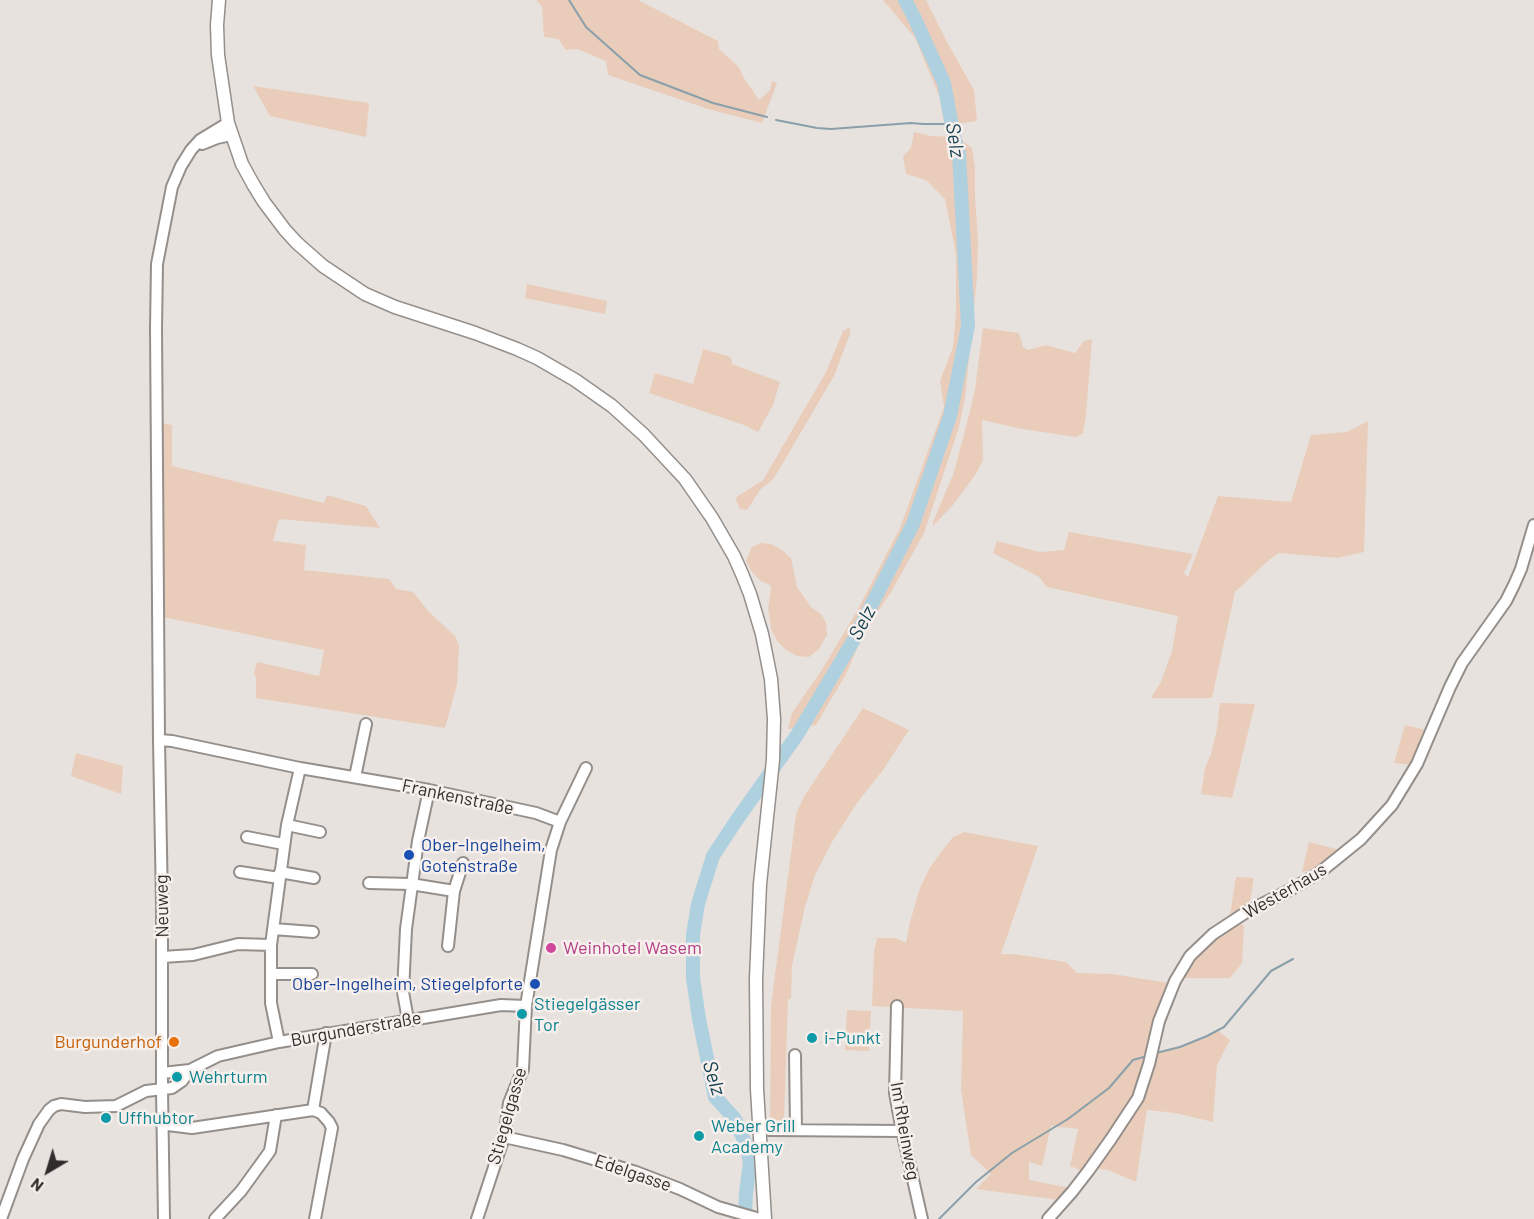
<!DOCTYPE html>
<html>
<head>
<meta charset="utf-8">
<style>
  body { margin:0 }
  #map { position:relative; width:1534px; height:1219px; overflow:hidden; background:#e8e2de; font-family:Barlow,sans-serif }
  canvas { display:block }
  .north { position:absolute; left:18px; top:1141px; width:60px; height:60px; -webkit-text-stroke:4px #f6efeb; paint-order:stroke; rotate:218deg; font-size:16px; font-weight:700; line-height:24px; text-align:center; color:#302d2c }
  .north::after { content:''; display:block; margin:auto; width:21px; height:27px; background:#302d2c; clip-path:polygon(50% 0,100% 100%,50% 72%,0 100%) }
</style>
</head>
<body>
<div id="map">
<canvas width="1534" height="1219"></canvas>
<div class="north">N</div>
</div>
<script>
const g = document.querySelector('canvas').getContext('2d');
g.lineJoin = 'round';
function fill(path, color) { g.fillStyle = color; g.fill(path, 'evenodd'); }
const toPath = rows => new Path2D(rows.map(r => 'M' + r).join(''));
function strokePath(path, color, width, dash) { g.strokeStyle = color; g.lineWidth = width; g.lineCap = dash ? 'butt' : 'round'; g.setLineDash(dash || []); g.stroke(path); }
function label(font, color, halo, rows, align = 'center') {
  g.font = font + ' Barlow,sans-serif'; g.lineWidth = 5; g.setLineDash([]); g.textBaseline = 'middle'; g.strokeStyle = halo; g.fillStyle = color; for (const [text, x, y, turn = 0] of rows) {
    g.save(); g.translate(x, y); g.rotate((+turn || 0) * Math.PI / 180); g.textAlign = isNaN(turn) ? turn : align; if (halo) g.strokeText(text, 0, 0); g.fillText(text, 0, 0); g.restore();
  }
}
const green = toPath([
  [536,0,638,0,718,41,719,49,739,67,744,78,759,100,770,90,772,81,777,83,762,123,708,109,608,75,606,61,577,49,566,50,558,39,544,37,542,6],
  [883,0,926,0,947,42,974,90,977,121,955,124,943,118,940,98,915,38],
  [253,86,369,103,366,137,270,116],
  [914,132,931,136,958,137,972,148,975,168,975,198,978,240,977,277,965,398,959,427,924,533,891,592,864,632,847,672,816,725,788,729,792,713,821,671,857,611,900,528,944,407,940,381,953,347,956,312,956,254,945,199,926,180,906,174,903,156,911,148],
  [527,284,607,301,605,314,525,298],
  [850,327,850,334,834,376,774,478,760,490,747,510,740,509,735,498,763,480,826,372,843,331],
  [983,328,1019,333,1023,347,1028,350,1046,345,1075,353,1084,341,1092,339,1086,415,1083,433,1076,437,1022,429,982,420,983,460,976,474,953,505,933,526,933,522,954,472,970,411,975,389],
  [703,349,731,357,732,364,780,382,773,405,758,432,744,425,649,393,655,373,693,384],
  [1368,421,1364,552,1337,558,1279,553,1269,560,1235,592,1212,698,1151,698,1161,682,1172,651,1178,616,1047,587,1039,577,993,553,997,541,1040,552,1064,550,1069,532,1193,554,1184,573,1188,577,1218,496,1291,502,1311,435,1347,432],
  [163,423,172,425,172,466,324,503,327,495,366,506,380,528,279,519,273,541,306,545,304,570,389,579,396,589,413,592,429,612,455,636,459,645,457,685,445,728,256,698,256,677,254,674,257,662,319,676,324,650,163,617],
  [760,543,771,544,782,550,791,558,797,587,811,607,821,614,826,623,827,635,819,649,809,657,797,656,786,650,778,642,772,632,768,609,771,588,769,584,762,582,752,572,746,561,752,547],
  [1220,703,1255,704,1232,798,1201,794,1205,768,1211,754,1217,729],
  [863,708,909,730,883,770,857,803,832,842,815,875,805,907,792,966,791,999,788,999,784,1121,776,1121,776,1124,772,1123,770,1120,771,1006,796,815,799,807,805,795],
  [1405,725,1427,730,1412,765,1394,763],
  [76,753,123,766,121,794,71,776],
  [964,832,1038,846,1001,954,1014,954,1066,962,1077,973,1113,974,1168,983,1156,1018,1145,1062,1133,1096,1083,1171,1070,1166,1078,1129,1051,1126,1042,1166,1029,1162,1029,1180,1070,1188,1060,1200,976,1189,991,1174,971,1155,961,1090,963,1011,872,1006,874,952,877,938,896,938,906,943,910,922,920,888,929,869,941,852,953,837],
  [1309,842,1340,850,1317,869,1302,872],
  [1236,877,1254,878,1249,906,1230,915],
  [1237,921,1244,926,1242,963,1230,978,1182,978,1194,961,1220,932],
  [847,1010,871,1011,869,1051,845,1050],
  [1217,1030,1230,1040,1217,1065,1213,1122,1175,1113,1147,1110,1136,1182,1108,1170,1094,1168,1139,1104,1159,1052,1197,1041]
]);
const stream = toPath([
  [569,0,586,27,640,75,713,103,767,117],
  [776,120,817,128,831,129,911,123,923,124,952,124],
  [1398,805,1404,795],
  [1380,826,1390,814],
  [1162,1032,1167,1014],
  [1156,1053,1180,1047,1207,1036,1224,1027,1271,971,1293,959],
  [939,1219,976,1182,1012,1153,1068,1119,1109,1088,1133,1060,1147,1056]
]);
const river = toPath([
  [745,1219,746,1193,750,1162,746,1145,735,1119,715,1097,699,1019,693,978,693,935,698,904,713,856,736,821,797,735,852,643,913,524,950,416,968,326,959,153,954,137,944,83,914,17,905,0]
]);
const minor = toPath([
  [202,144,217,138,231,135],
  [159,740,172,741,300,768,429,790,536,813,560,822],
  [355,777,366,724],
  [287,825,320,832],
  [247,837,283,844],
  [240,872,279,878],
  [280,872,314,878],
  [369,883,411,884,454,891],
  [273,929,313,932],
  [448,946,454,891,463,863],
  [162,957,193,955,238,944,271,945],
  [271,974,312,974],
  [897,1006,895,1093,902,1131,922,1219],
  [408,1020,403,992,406,929,418,841,429,790],
  [279,1042,271,1003,271,945,287,825,300,768],
  [795,1055,796,1130],
  [162,1073,190,1070],
  [313,1110,326,1033],
  [162,1125,168,1125,192,1128,313,1110,321,1113,329,1122,332,1128,315,1219],
  [769,1130,902,1131],
  [504,1137,563,1150,636,1172,680,1189,718,1207,760,1219],
  [1,1219,23,1159,39,1124,49,1110,54,1106,61,1104,85,1107,116,1106,146,1091,172,1088,182,1081,190,1070,218,1056,279,1042,501,1005,526,1006],
  [164,1219,162,1089,162,904,159,740,156,328,157,264,172,187,181,166,191,150,200,140,228,123],
  [215,1219,241,1191,270,1151,276,1115],
  [477,1219,504,1137,509,1103,523,1069,526,1006,551,850,560,822,586,768],
  [1048,1219,1072,1192,1089,1170,1111,1139,1138,1098,1149,1064,1159,1021,1175,981,1190,956,1213,934,1248,911,1288,891,1319,873,1361,839,1392,805,1417,764,1450,687,1462,663,1506,601,1514,585,1521,569,1534,525]
]);
const major = toPath([
  [219,0,217,25,218,55,228,123,242,164,253,184,264,202,285,230,297,243,323,266,365,294,395,307,475,333,517,349,537,358,575,380,612,406,644,435,685,479,712,518,734,556,742,574,750,594,762,634,771,679,774,719,773,760,760,884,756,979,757,1089,765,1219]
]);
const markers = [
  [409,855,6,"#1a4fb4"],
  [551,948,6,"#d1479c"],
  [535,984,6,"#1a4fb4"],
  [522,1014,6,"#0f9aa8"],
  [812,1038,6,"#0f9aa8"],
  [174,1042,6,"#e8710a"],
  [177,1077,6,"#0f9aa8"],
  [106,1118,6,"#0f9aa8"],
  [699,1136,6,"#0f9aa8"]
];
const streetNames = [
  ["Frankenstraße",458,797,12],
  ["Westerhaus",1285,891,-30],
  ["Neuweg",162,906,-91],
  ["Burgunderstraße",356,1029,-10],
  ["Stiegelgasse",507,1116,-74],
  ["Im Rheinweg",905,1131,80],
  ["Edelgasse",633,1173,19]
];
const transitNames = [
  ["Ober-Ingelheim,",421,845],
  ["Gotenstraße",421,866],
  ["Ober-Ingelheim, Stiegelpforte",523,984,"right"]
];
const hotelNames = [
  ["Weinhotel Wasem",563,948]
];
const cultureNames = [
  ["Stiegelgässer",534,1004],
  ["Tor",534,1025],
  ["i-Punkt",824,1038],
  ["Wehrturm",189,1077],
  ["Uffhubtor",118,1118],
  ["Weber Grill",711,1126],
  ["Academy",711,1147]
];
const foodNames = [
  ["Burgunderhof",162,1042]
];
const waterNames = [
  ["Selz",955,140,81],
  ["Selz",862,623,-62],
  ["Selz",714,1078,73]
];
fill(green, '#e9cdba');
strokePath(stream, '#899fa9', 2);
strokePath(river, '#afd0df', 14);
strokePath(minor, '#958f8b', 14);
strokePath(major, '#958f8b', 15);
strokePath(minor, '#fff', 10);
strokePath(major, '#fff', 12);
for (const [x, y, r, color] of markers) { const dot = new Path2D(); dot.arc(x, y, r, 0, 2 * Math.PI); g.fillStyle = color; g.fill(dot); strokePath(dot, '#f6efeb', 2); }
label('18px', '#302d2c', '#f6efeb', streetNames);
label('18px', '#164399', '#f6efeb', transitNames, 'left');
label('18px', '#b23c85', '#f6efeb', hotelNames, 'left');
label('18px', '#0d838f', '#f6efeb', cultureNames, 'left');
label('18px', '#c56008', '#f6efeb', foodNames, 'right');
label('italic 20px', '#144253', '#f6efeb', waterNames);
</script>
</body>
</html>
